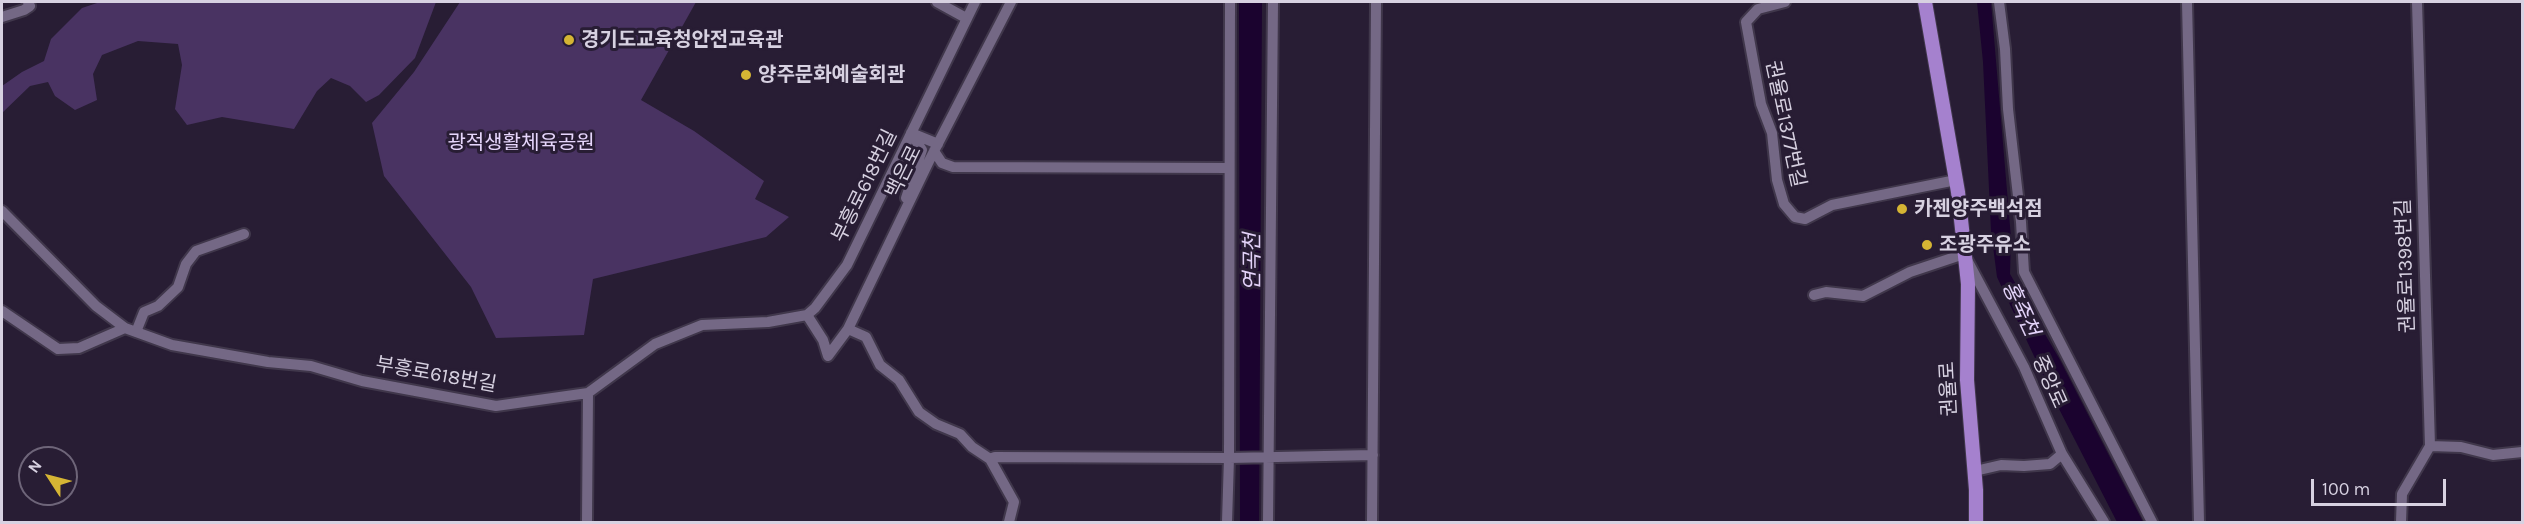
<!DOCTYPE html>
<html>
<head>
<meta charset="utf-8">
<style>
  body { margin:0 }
  #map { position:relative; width:2524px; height:524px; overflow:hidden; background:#281d34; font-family:Karla,sans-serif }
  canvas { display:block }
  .frame { position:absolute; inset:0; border:3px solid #d7d1e1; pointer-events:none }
  .north { position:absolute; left:18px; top:446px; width:60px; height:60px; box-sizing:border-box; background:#281d34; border:2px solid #6e6579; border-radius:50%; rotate:306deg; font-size:16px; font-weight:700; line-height:24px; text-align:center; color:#d7d1e1 }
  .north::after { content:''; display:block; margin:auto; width:21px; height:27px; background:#d5b534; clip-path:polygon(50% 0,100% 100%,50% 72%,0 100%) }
  .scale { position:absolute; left:2311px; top:479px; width:135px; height:27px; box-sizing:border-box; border:3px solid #d7d1e1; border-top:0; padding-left:8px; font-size:18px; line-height:21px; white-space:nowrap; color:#d7d1e1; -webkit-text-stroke:4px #281d34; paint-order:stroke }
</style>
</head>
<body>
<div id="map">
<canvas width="2524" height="524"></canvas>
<div class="frame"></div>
<div class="north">N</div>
<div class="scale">100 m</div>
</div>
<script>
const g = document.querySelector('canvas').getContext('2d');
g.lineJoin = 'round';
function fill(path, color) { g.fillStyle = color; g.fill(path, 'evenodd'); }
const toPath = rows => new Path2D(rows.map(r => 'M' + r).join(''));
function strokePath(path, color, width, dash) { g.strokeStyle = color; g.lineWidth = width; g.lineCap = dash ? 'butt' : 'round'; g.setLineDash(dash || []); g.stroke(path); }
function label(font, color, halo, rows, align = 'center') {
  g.font = font + ' Karla,"Noto Sans KR",sans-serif'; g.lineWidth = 6; g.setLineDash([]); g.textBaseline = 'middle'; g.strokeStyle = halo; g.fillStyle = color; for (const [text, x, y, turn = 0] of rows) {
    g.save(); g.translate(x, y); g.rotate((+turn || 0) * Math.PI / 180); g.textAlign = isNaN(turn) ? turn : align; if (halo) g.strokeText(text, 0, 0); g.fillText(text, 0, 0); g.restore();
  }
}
const green = toPath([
  [100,2,436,2,415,58,379,95,366,102,350,86,331,78,317,91,294,129,222,117,187,125,175,109,182,65,178,44,138,41,102,55,93,74,97,100,75,110,55,96,48,82,30,86,2,113,2,86,22,72,44,61,51,39,82,8],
  [460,2,696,2,641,100,694,131,764,181,755,199,789,217,766,237,593,279,584,335,496,338,471,287,384,176,372,123,414,72]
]);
const water = toPath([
  [1239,2,1262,2,1259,522,1240,522],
  [1977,2,1991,2,2011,238,2010,274,2060,360,2143,522,2117,522,2056,403,1997,277,1991,231,1983,62]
]);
const minor = toPath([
  [937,2,966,18],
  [1785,2,1758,9,1746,22,1761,104,1772,133,1777,180,1784,204,1795,217,1805,219,1832,205,1956,180],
  [1999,2,2005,49,2008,109,2021,222,2024,272,2152,522],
  [2187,2,2199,522],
  [2,17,24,10,30,6,28,2],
  [911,133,938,144],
  [934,151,942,163,953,167,1229,168],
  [906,198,922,150,911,133],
  [2,211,96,306,125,328,172,345,268,362,311,366,362,381,496,406,588,393,655,344,702,325,768,322,807,315,815,308,847,265,975,2],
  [1814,295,1826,292,1863,296,1910,272,1964,254,2024,367,2062,454,2104,522],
  [2,311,58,349,79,348,125,328],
  [807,315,823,340,828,356],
  [848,329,866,337,880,365,899,380,919,412,936,424,960,434,972,447,990,459,1014,502,1009,522],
  [136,332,144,312,158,306,178,287,186,264,196,251,244,234],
  [828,356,848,329,930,159,1011,2],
  [2430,446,2461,447,2493,455,2522,452],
  [990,459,995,457,1229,458,1373,455],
  [1975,471,2001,465,2024,466,2050,464,2062,454],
  [587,522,588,393],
  [1227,522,1229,458,1230,2],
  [1268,522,1273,2],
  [1372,522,1376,2],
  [2401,522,2402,494,2430,446,2417,2]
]);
const major = toPath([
  [1925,2,1958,192,1968,284,1967,380,1976,490,1976,522]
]);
const markers = [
  [569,40,6,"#d5b534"],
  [746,75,6,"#d5b534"],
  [1902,209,6,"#d5b534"],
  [1927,245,6,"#d5b534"]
];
const poiNames = [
  ["경기도교육청안전교육관",581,40],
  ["양주문화예술회관",758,75],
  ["카젠양주백석점",1914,209],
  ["조광주유소",1939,245]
];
const streetNames = [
  ["권율로1377번길",1785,124,78],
  ["백은로",904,172,-64],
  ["부흥로618번길",865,186,-64],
  ["권율로1398번길",2406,266,-92],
  ["부흥로618번길",436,375,10],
  ["중앙로",2049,382,66],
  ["권율로",1949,389,-93]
];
const parkNames = [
  ["광적생활체육공원",521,143]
];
const waterNames = [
  ["연곡천",1253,262,-90],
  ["홍죽천",2020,309,65]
];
fill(green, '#493362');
fill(water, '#1b032f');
strokePath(minor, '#40374b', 14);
strokePath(major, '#40374b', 16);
strokePath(minor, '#746885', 10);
strokePath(major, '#a581ce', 14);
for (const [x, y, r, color] of markers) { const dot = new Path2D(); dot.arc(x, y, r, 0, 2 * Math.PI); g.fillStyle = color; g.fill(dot); strokePath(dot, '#281d34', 2); }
label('bold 20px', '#d7d1e1', '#281d34', poiNames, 'left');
label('20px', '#d7d1e1', '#281d34', streetNames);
label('20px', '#e6d6fc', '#281d34', parkNames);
label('italic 21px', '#e3d3f9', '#281d34', waterNames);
</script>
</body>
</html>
